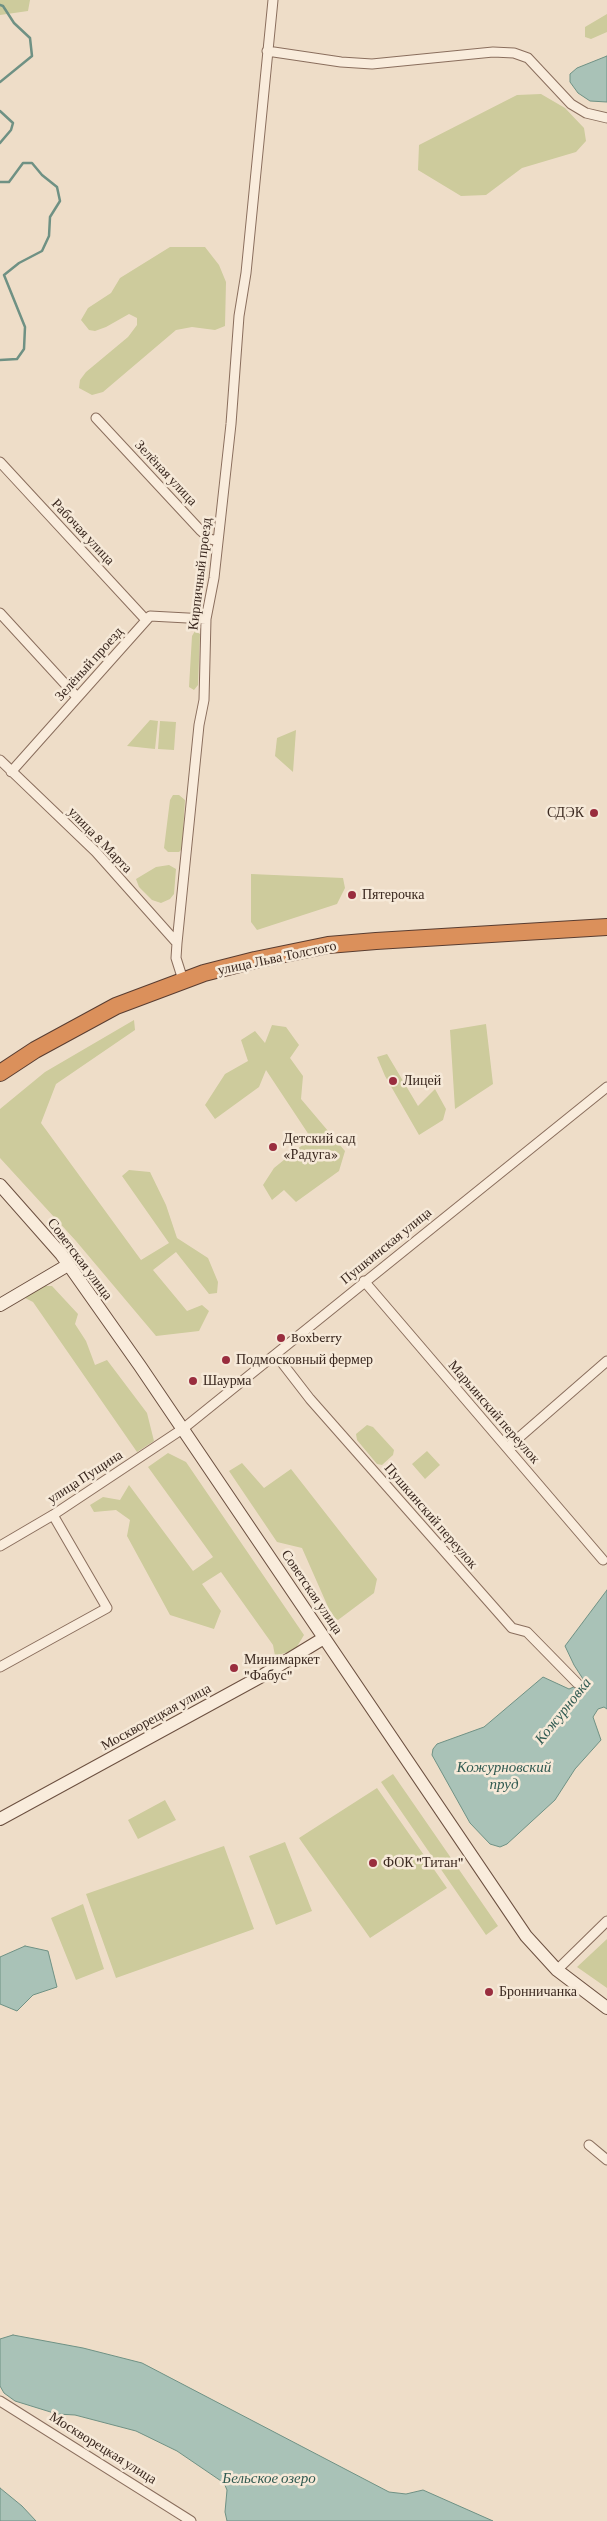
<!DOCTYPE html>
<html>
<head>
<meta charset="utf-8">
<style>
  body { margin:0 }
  canvas { display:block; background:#eeddc8 }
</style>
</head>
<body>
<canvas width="607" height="2521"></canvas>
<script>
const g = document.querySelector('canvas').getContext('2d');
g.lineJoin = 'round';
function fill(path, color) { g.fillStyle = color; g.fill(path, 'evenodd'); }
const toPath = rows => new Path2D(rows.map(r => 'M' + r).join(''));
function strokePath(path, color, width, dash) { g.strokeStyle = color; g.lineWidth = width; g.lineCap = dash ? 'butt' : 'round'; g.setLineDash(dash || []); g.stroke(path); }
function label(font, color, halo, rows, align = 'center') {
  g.font = font + ' "Crimson Pro",serif'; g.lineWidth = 5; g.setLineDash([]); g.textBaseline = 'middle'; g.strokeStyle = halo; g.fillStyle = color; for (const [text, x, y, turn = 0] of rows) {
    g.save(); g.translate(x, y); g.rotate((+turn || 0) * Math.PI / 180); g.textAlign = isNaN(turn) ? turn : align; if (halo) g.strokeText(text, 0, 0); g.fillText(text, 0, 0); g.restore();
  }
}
const green = toPath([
  [0,0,30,0,28,11,0,15],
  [607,14,607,32,591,39,585,37,585,27],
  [541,94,565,108,584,128,586,141,576,152,522,168,486,195,461,196,418,170,419,145,517,95],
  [170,247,205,247,219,265,226,282,225,326,215,330,192,327,176,330,103,392,92,395,79,388,80,380,86,372,128,337,137,325,137,318,129,314,106,327,95,331,89,330,81,320,88,308,111,293,120,278],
  [195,631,200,634,198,685,194,690,189,687,192,636],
  [150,720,158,721,155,749,127,746],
  [160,721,176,722,174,750,158,749],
  [296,730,293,772,275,756,277,738],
  [173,795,179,795,185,800,182,849,179,852,168,852,164,848,170,800],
  [169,865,176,869,174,894,170,899,161,903,152,900,139,887,136,879,156,867],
  [251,874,343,878,345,888,337,904,257,930,251,922],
  [134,1020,135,1030,56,1084,41,1123,141,1260,169,1243,122,1176,129,1170,150,1172,166,1205,177,1238,208,1258,218,1282,217,1293,209,1294,176,1252,153,1270,187,1311,202,1305,209,1311,199,1331,156,1336,76,1241,0,1158,0,1109,45,1072],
  [486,1024,493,1084,455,1109,450,1030],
  [272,1025,286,1027,299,1045,290,1058,303,1076,301,1099,345,1151,339,1171,296,1202,284,1190,272,1200,263,1185,274,1168,311,1138,266,1070,259,1087,215,1119,205,1105,225,1074,248,1061,241,1040,255,1031,265,1043],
  [387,1054,418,1106,435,1089,446,1109,443,1120,419,1135,385,1076,377,1057],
  [35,1286,52,1286,78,1314,75,1324,86,1341,95,1365,107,1360,147,1413,154,1441,137,1452,33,1302,25,1298],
  [367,1425,373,1427,394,1450,393,1455,382,1465,377,1464,357,1440,356,1434],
  [427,1451,440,1465,425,1479,412,1464],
  [168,1453,186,1462,304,1635,295,1650,275,1656,273,1645,221,1572,202,1584,221,1611,214,1629,170,1615,127,1536,130,1520,116,1510,94,1512,90,1505,103,1497,120,1500,129,1485,193,1571,213,1557,148,1467],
  [242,1463,264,1488,291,1469,377,1579,374,1593,338,1620,332,1616,302,1548,277,1542,229,1471],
  [393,1774,498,1926,486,1935,381,1782],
  [377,1788,447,1888,370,1938,299,1838],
  [165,1800,176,1820,138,1839,128,1820],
  [285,1842,312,1911,276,1925,249,1856],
  [224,1846,254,1929,116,1978,86,1894],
  [83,1904,104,1969,76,1980,51,1918],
  [607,1939,607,1988,577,1967]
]);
const water = toPath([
  [607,56,607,102,590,101,578,93,570,82,570,74,577,68,607,56],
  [607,1590,607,1709,604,1707,598,1709,593,1717,601,1740,575,1769,555,1800,507,1844,500,1847,490,1844,470,1823,432,1755,433,1749,437,1744,484,1727,543,1677,569,1689,578,1685,583,1679,574,1665,565,1646,607,1590],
  [25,1946,48,1951,57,1987,33,1995,17,2011,0,2004,0,1957,25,1946],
  [13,2335,83,2348,142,2363,389,2492,406,2494,423,2490,493,2521,227,2521,225,2512,227,2490,224,2483,177,2451,136,2431,75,2415,57,2414,15,2401,4,2393,0,2386,0,2339,13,2335],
  [0,2488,22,2506,36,2521,0,2521,0,2488]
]);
const stream = toPath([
  [0,5,3,6,14,23,30,38,32,56,0,82],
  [0,111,13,123,11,130,0,143],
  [0,182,9,182,23,163,32,163,42,175,57,187,60,201,50,217,49,236,42,251,19,263,4,275,25,327,24,349,17,359,0,360]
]);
const street = toPath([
  [267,51,341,62,372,64,493,52,514,53,528,58,571,104,586,113,607,118],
  [96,418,201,531,210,539,218,541],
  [0,462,146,620],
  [0,613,77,697],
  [0,760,96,852,177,943],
  [11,772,150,616,206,619],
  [183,980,176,958,177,943,199,725,204,700,206,619,214,578,231,424,239,316,246,273,273,0],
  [364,1281,603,1560],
  [276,1355,310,1399,512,1628,527,1632,577,1683],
  [507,1448,607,1361],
  [0,1546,53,1515,184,1428,607,1087],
  [0,1667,107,1608,53,1515],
  [557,1970,607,1921],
  [589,2145,607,2160],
  [0,2401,191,2521]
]);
const secondary = toPath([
  [0,1185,61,1254,140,1366,526,1936,557,1970,607,2008],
  [0,1305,68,1265],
  [0,1819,260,1677,324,1638]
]);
const highway = toPath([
  [0,1073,35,1050,116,1006,204,973,255,960,328,945,376,941,607,927]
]);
const markers = [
  [594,813,5,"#992d3e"],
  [352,895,5,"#992d3e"],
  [393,1081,5,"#992d3e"],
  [273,1147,5,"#992d3e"],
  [281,1338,5,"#992d3e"],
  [226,1360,5,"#992d3e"],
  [193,1381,5,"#992d3e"],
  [234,1668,5,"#992d3e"],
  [373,1863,5,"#992d3e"],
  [489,1992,5,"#992d3e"]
];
const streetNames = [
  ["Зелёная улица",166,473,47],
  ["Рабочая улица",83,532,47],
  ["Кирпичный проезд",200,574,-83],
  ["Зелёный проезд",89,664,-48],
  ["улица 8 Марта",100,840,46],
  ["улица Льва Толстого",277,958,-12],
  ["Пушкинская улица",386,1246,-39],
  ["Советская улица",80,1259,53],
  ["Марьинский переулок",494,1412,49],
  ["улица Пущина",85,1477,-33],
  ["Пушкинский переулок",431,1516,49],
  ["Советская улица",312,1592,56],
  ["Москворецкая улица",156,1717,-29],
  ["Москворецкая улица",103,2448,32]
];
const poiNames = [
  ["СДЭК",584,813,"right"],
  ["Пятерочка",362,895],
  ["Лицей",403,1081],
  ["Детский сад",283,1139],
  ["«Радуга»",283,1155],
  ["Boxberry",291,1338],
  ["Подмосковный фермер",236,1360],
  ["Шаурма",203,1381],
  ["Минимаркет",244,1660],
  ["\"Фабус\"",244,1676],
  ["ФОК \"Титан\"",383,1863],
  ["Бронничанка",499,1992]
];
const waterNames = [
  ["Кожурновка",563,1711,-51],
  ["Кожурновский",504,1767],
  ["пруд",504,1784],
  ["Бельское озеро",269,2478]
];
fill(green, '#cdcb9c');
fill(water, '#a9c2b7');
strokePath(water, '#6f9184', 1);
strokePath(stream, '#6f9184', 2.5);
strokePath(street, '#8a6e5d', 11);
strokePath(secondary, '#6c5040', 14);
strokePath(highway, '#593d31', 18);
strokePath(street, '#f9ecdc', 9);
strokePath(secondary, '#f9ecdc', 12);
strokePath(highway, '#db905b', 16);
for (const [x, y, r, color] of markers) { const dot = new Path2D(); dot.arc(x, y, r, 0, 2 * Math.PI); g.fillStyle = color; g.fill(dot); strokePath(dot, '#f6e9d8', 2); }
label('14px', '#3b2920', '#f6e9d8', streetNames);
label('14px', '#3b2920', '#f6e9d8', poiNames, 'left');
label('italic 15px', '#305a51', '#f6e9d8', waterNames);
</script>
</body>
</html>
